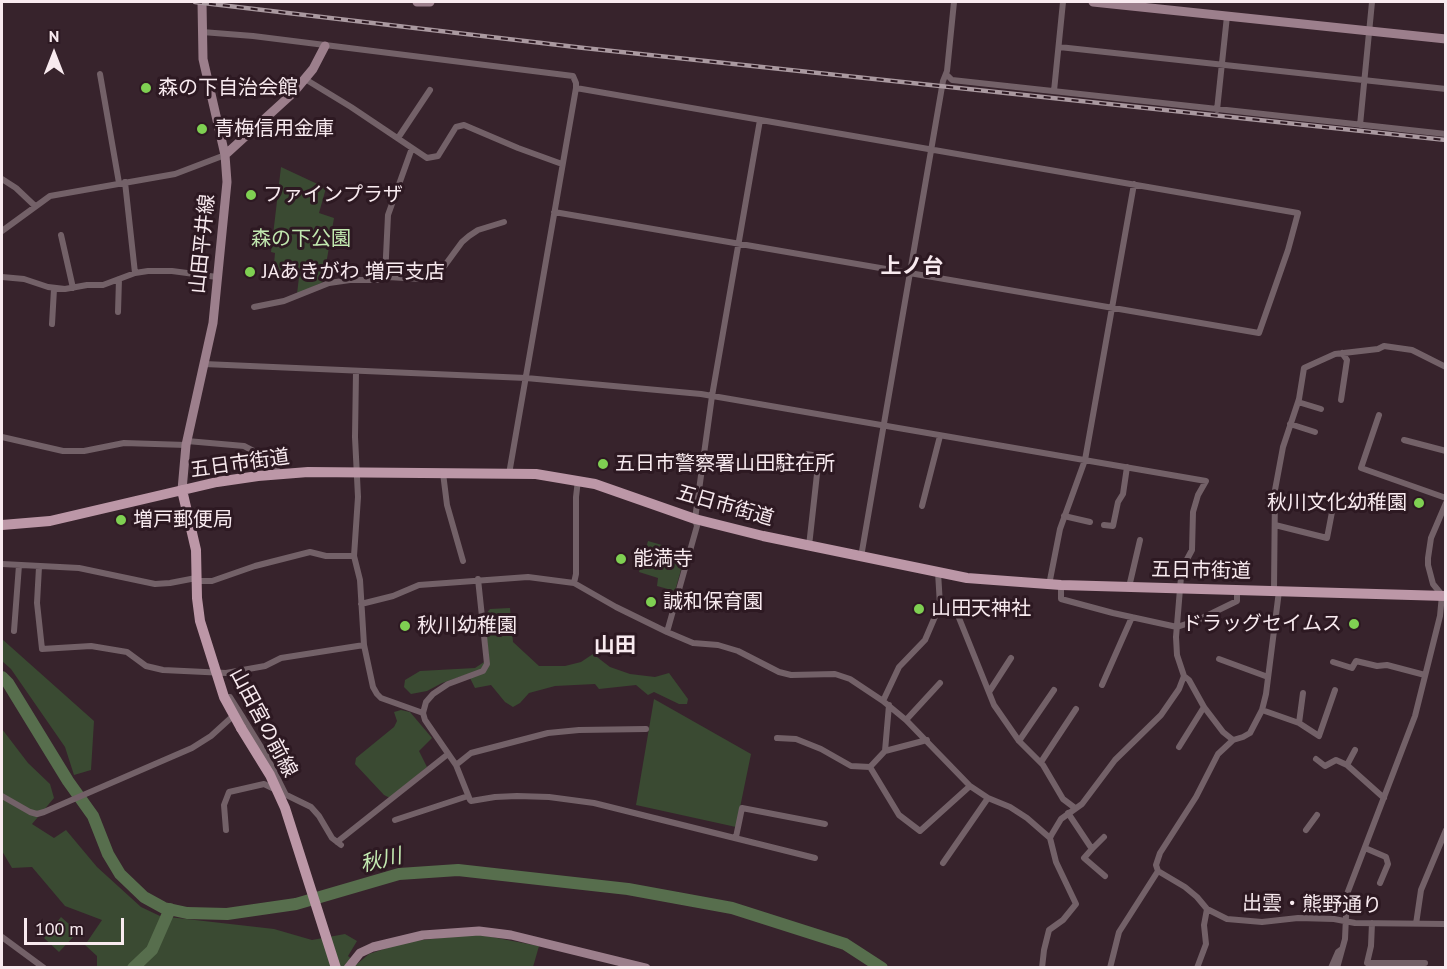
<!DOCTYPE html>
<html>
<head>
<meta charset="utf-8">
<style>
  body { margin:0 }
  #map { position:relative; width:1447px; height:969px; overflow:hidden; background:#37232c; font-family:"PT Sans",sans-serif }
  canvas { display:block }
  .frame { position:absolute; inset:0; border:3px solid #f8eaef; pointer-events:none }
  .north { position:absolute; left:24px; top:24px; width:60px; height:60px; -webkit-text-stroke:4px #2d1922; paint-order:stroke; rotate:0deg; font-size:16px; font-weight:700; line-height:24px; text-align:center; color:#f8eaef }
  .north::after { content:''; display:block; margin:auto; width:21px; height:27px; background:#f8eaef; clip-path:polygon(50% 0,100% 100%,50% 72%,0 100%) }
  .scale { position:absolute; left:24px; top:918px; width:100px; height:27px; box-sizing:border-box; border:3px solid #f8eaef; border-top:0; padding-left:8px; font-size:18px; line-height:21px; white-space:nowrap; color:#f8eaef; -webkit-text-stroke:4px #2d1922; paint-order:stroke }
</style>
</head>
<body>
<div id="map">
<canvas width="1447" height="969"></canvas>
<div class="frame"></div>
<div class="north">N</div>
<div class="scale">100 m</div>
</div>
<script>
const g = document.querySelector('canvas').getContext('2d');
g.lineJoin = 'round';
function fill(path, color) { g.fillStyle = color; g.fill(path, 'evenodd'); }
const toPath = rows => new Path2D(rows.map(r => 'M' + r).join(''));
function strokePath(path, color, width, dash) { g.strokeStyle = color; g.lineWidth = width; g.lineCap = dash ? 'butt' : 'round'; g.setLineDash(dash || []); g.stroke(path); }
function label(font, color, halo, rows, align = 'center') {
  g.font = font + ' "PT Sans","Noto Sans JP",sans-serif'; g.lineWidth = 6; g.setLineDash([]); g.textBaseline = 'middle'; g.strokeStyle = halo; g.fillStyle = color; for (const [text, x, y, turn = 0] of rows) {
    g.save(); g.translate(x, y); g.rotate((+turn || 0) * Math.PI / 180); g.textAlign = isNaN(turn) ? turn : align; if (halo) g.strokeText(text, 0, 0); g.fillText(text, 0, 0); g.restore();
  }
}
const green = toPath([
  [281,167,326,188,319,213,334,218,323,282,297,294,299,277,273,275,275,253,271,252],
  [648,541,686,552,675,591,657,586,658,578,639,572],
  [510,608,513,642,539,666,565,666,581,662,593,654,610,667,630,674,655,677,669,673,688,699,687,704,679,704,654,692,648,695,636,685,599,689,595,684,555,686,529,693,520,703,513,707,505,702,491,685,475,688,468,674,442,683,427,691,411,694,404,687,405,680,420,671,475,668,484,662,489,658,484,616,490,609],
  [2,639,94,721,91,770,74,775,65,747,11,669,2,661],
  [654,699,751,754,736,827,636,805],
  [401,710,410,712,432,738,419,751,427,767,390,798,384,795,355,764,356,758,394,727,397,721,394,712],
  [2,729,28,763,50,784,54,798,32,824,54,838,66,830,97,867,141,907,160,916,274,929,312,940,345,934,357,941,348,956,357,964,369,954,405,942,476,934,539,946,533,967,97,967,97,956,85,945,102,920,65,906,32,867,12,868,2,851],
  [61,917,78,932,59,952,44,938]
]);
const river = toPath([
  [2,677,8,683,68,781,93,816,108,854,120,874,144,897,164,908,187,913,227,914,296,904,399,874,458,870,628,889,732,908,845,944,882,968],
  [133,968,152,950,170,909]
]);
const street = toPath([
  [202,32,253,36,573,76,576,83,576,88,509,474],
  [1059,47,1446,89],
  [100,74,119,183],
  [946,74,952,80,1446,134],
  [305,79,351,107,427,158,438,156,456,127,464,125,518,148,562,164],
  [1054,91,1063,2],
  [1217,110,1227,16],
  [760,120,712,396,695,519,697,526,667,632,693,643,718,645,738,651,779,672,791,675,835,674,850,679,883,701,906,720,970,786,988,798,1010,807,1027,818,1050,838],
  [1360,125,1372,2],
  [398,138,430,90],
  [2,179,16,188,35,206],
  [125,182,135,273],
  [554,212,1259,333,1288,250,1298,213,576,88],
  [2,231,50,196,175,174,225,155],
  [61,235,73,288],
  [2,277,24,279,48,287,65,289,87,285,103,285,135,273,148,271,172,271,217,277],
  [385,277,388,215,412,148],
  [254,307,284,301,329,283,350,280,376,280,388,277,421,279,428,277,440,272,462,242,469,236,478,230,504,222],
  [118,312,119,279],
  [52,324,54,289],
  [204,364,526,378,701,394,1206,481,1198,495,1193,512,1192,550,1185,563,1181,577,1176,637,1177,655,1184,676,1189,680,1204,707,1223,732,1233,740],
  [356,372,355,437,358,497,354,556,360,580,364,645,373,687,377,694,381,698,423,713],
  [1341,400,1347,360,1342,353],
  [1298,402,1321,409],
  [1379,415,1361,468,1446,498],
  [1290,424,1315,432],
  [2,437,63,451,84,451,124,443,186,445],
  [1404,440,1446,451],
  [187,441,244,446,269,459,280,474],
  [806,454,832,458],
  [443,473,447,505,463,561],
  [922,506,940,436],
  [1064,516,1090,522],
  [1104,525,1113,526,1118,502,1123,494,1127,467],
  [1275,525,1327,538,1332,512],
  [809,546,819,456],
  [861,557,943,81,947,71,954,2],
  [2,564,79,568,155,584,170,583,196,578],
  [39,567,37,603,42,649,91,646,127,652,146,666,163,670,226,673,265,666,281,658,364,645],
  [938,572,940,605,951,605,955,608,994,705,1019,741,1043,765,1063,799,1075,808],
  [478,579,487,664,483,671,448,684,433,694,426,702,423,713,425,720,456,765,470,800,471,801,495,797,517,796,549,797,594,803,815,858],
  [196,581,212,581,255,566,310,552,326,556,354,556],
  [574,583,576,574,576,497,578,480],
  [1049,585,1060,529,1085,460,1134,184],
  [1061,585,1061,599,1113,613,1177,627,1198,620,1237,601,1237,590],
  [1129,587,1140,540],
  [1274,590,1275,490,1283,447,1299,399,1304,368,1335,354,1378,349,1384,346,1412,350,1446,367],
  [361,604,393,596,419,585,528,577,574,583,616,607,667,632],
  [14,631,19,565],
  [1219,659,1268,677],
  [1333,662,1352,668,1356,661,1377,666,1387,665,1425,675],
  [1102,685,1132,617],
  [989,692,1011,658],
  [224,697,230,697,242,716,266,755,286,795],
  [883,701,899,667,925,640,940,605],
  [889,705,885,751,870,767,899,815,920,831,970,786],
  [1262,710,1299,723,1319,736,1335,690],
  [906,720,940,683],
  [1299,723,1303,693],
  [777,738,796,739,821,749,851,766,870,767],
  [1019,741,1054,690],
  [1179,747,1204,707],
  [885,751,927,740],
  [1316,759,1325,766,1336,760,1347,765,1384,798],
  [1041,762,1076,709],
  [456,765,471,753,548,733,579,730,646,729],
  [1347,765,1355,750],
  [2,796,30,812,37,814,44,812,192,748,211,736,233,716],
  [1068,813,1092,849,1104,837],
  [395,820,468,796],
  [226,830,224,805,229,792,264,784,311,807,319,816,332,838,341,845],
  [1306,830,1317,815],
  [736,837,742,808,825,824],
  [337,842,448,754],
  [1365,848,1386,857,1388,864,1380,883],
  [1092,849,1084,858,1105,876],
  [943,863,988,798],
  [1158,871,1156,865,1160,853,1196,797,1218,754,1233,740,1243,737,1250,733,1262,710,1266,694,1279,591],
  [1158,871,1185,887,1197,897,1207,909,1227,919,1262,922,1298,918,1334,919,1355,923,1446,924],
  [1372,923,1371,946,1367,963,1425,963],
  [1416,924,1421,890,1446,830],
  [2,937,44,968],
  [1042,968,1044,950,1049,930,1063,920,1076,904,1056,862,1050,838,1052,834,1061,819,1082,804,1115,760,1161,715,1179,689,1184,676],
  [1110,968,1119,932,1158,871],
  [1197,968,1206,944,1204,925,1207,909],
  [1331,968,1338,952,1342,949],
  [1337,968,1345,939,1347,894,1415,716,1440,616,1442,595,1433,584,1428,565,1428,558,1431,538,1446,503]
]);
const secondary = toPath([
  [417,2,430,2],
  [1093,2,1446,39],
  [225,155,293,93,313,69,325,46],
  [182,490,186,445,213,323,227,182,225,155,203,59,202,2],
  [348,968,360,953,373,947,423,935,479,931,511,935,646,968]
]);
const primary = toPath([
  [182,490,196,550,197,598,200,621,224,697,241,728],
  [2,525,50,521,217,482,258,476,308,472,536,474,595,484,695,519,763,536,967,578,1061,585,1446,596]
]);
const rail = toPath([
  [195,2,584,48,1446,140]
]);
const primaryBridge = toPath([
  [241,728,270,775,285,808,336,968]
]);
const markers = [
  [146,88,6,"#7fd052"],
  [202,129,6,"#7fd052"],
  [251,195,6,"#7fd052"],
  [250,272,6,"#7fd052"],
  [603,464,6,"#7fd052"],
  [1419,503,6,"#7fd052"],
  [121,520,6,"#7fd052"],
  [621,559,6,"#7fd052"],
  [651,602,6,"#7fd052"],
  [919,609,6,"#7fd052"],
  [1354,624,6,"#7fd052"],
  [405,626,6,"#7fd052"]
];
const poiNames = [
  ["森の下自治会館",158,88],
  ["青梅信用金庫",214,129],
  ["ファインプラザ",263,195],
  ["JAあきがわ 増戸支店",262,272],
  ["五日市警察署山田駐在所",615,464],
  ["秋川文化幼稚園",1407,503,"right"],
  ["増戸郵便局",133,520],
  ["能満寺",633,559],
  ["誠和保育園",663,602],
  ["山田天神社",931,609],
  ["ドラッグセイムス",1342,624,"right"],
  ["秋川幼稚園",417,626]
];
const parkNames = [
  ["森の下公園",301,239]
];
const streetNames = [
  ["山田平井線",203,244,-84],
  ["五日市街道",240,464,-8],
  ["五日市街道",725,506,16],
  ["五日市街道",1201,571,1],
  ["山田宮の前線",263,723,62],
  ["出雲・熊野通り",1312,905,1]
];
const neighbourhoodNames = [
  ["上ノ台",912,267],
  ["山田",615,646]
];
const waterNames = [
  ["秋川",381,861,-13]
];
fill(green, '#3a4a32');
strokePath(river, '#576e4d', 12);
strokePath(street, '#736168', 6);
strokePath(secondary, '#9c7f8c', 9);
strokePath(primary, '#bc97a7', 10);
strokePath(rail, '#aa99a0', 4.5);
strokePath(rail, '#2d1922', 2, [7]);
strokePath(primaryBridge, '#bc97a7', 10);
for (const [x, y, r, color] of markers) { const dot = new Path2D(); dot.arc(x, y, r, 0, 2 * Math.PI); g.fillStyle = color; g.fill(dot); strokePath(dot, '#2d1922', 2); }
label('20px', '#f8eaef', '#2d1922', poiNames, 'left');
label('20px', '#c1e8af', '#2d1922', parkNames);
label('20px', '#f8eaef', '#2d1922', streetNames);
label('bold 21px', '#f8eaef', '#2d1922', neighbourhoodNames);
label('italic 21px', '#c4ebb2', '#2d1922', waterNames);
</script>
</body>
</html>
